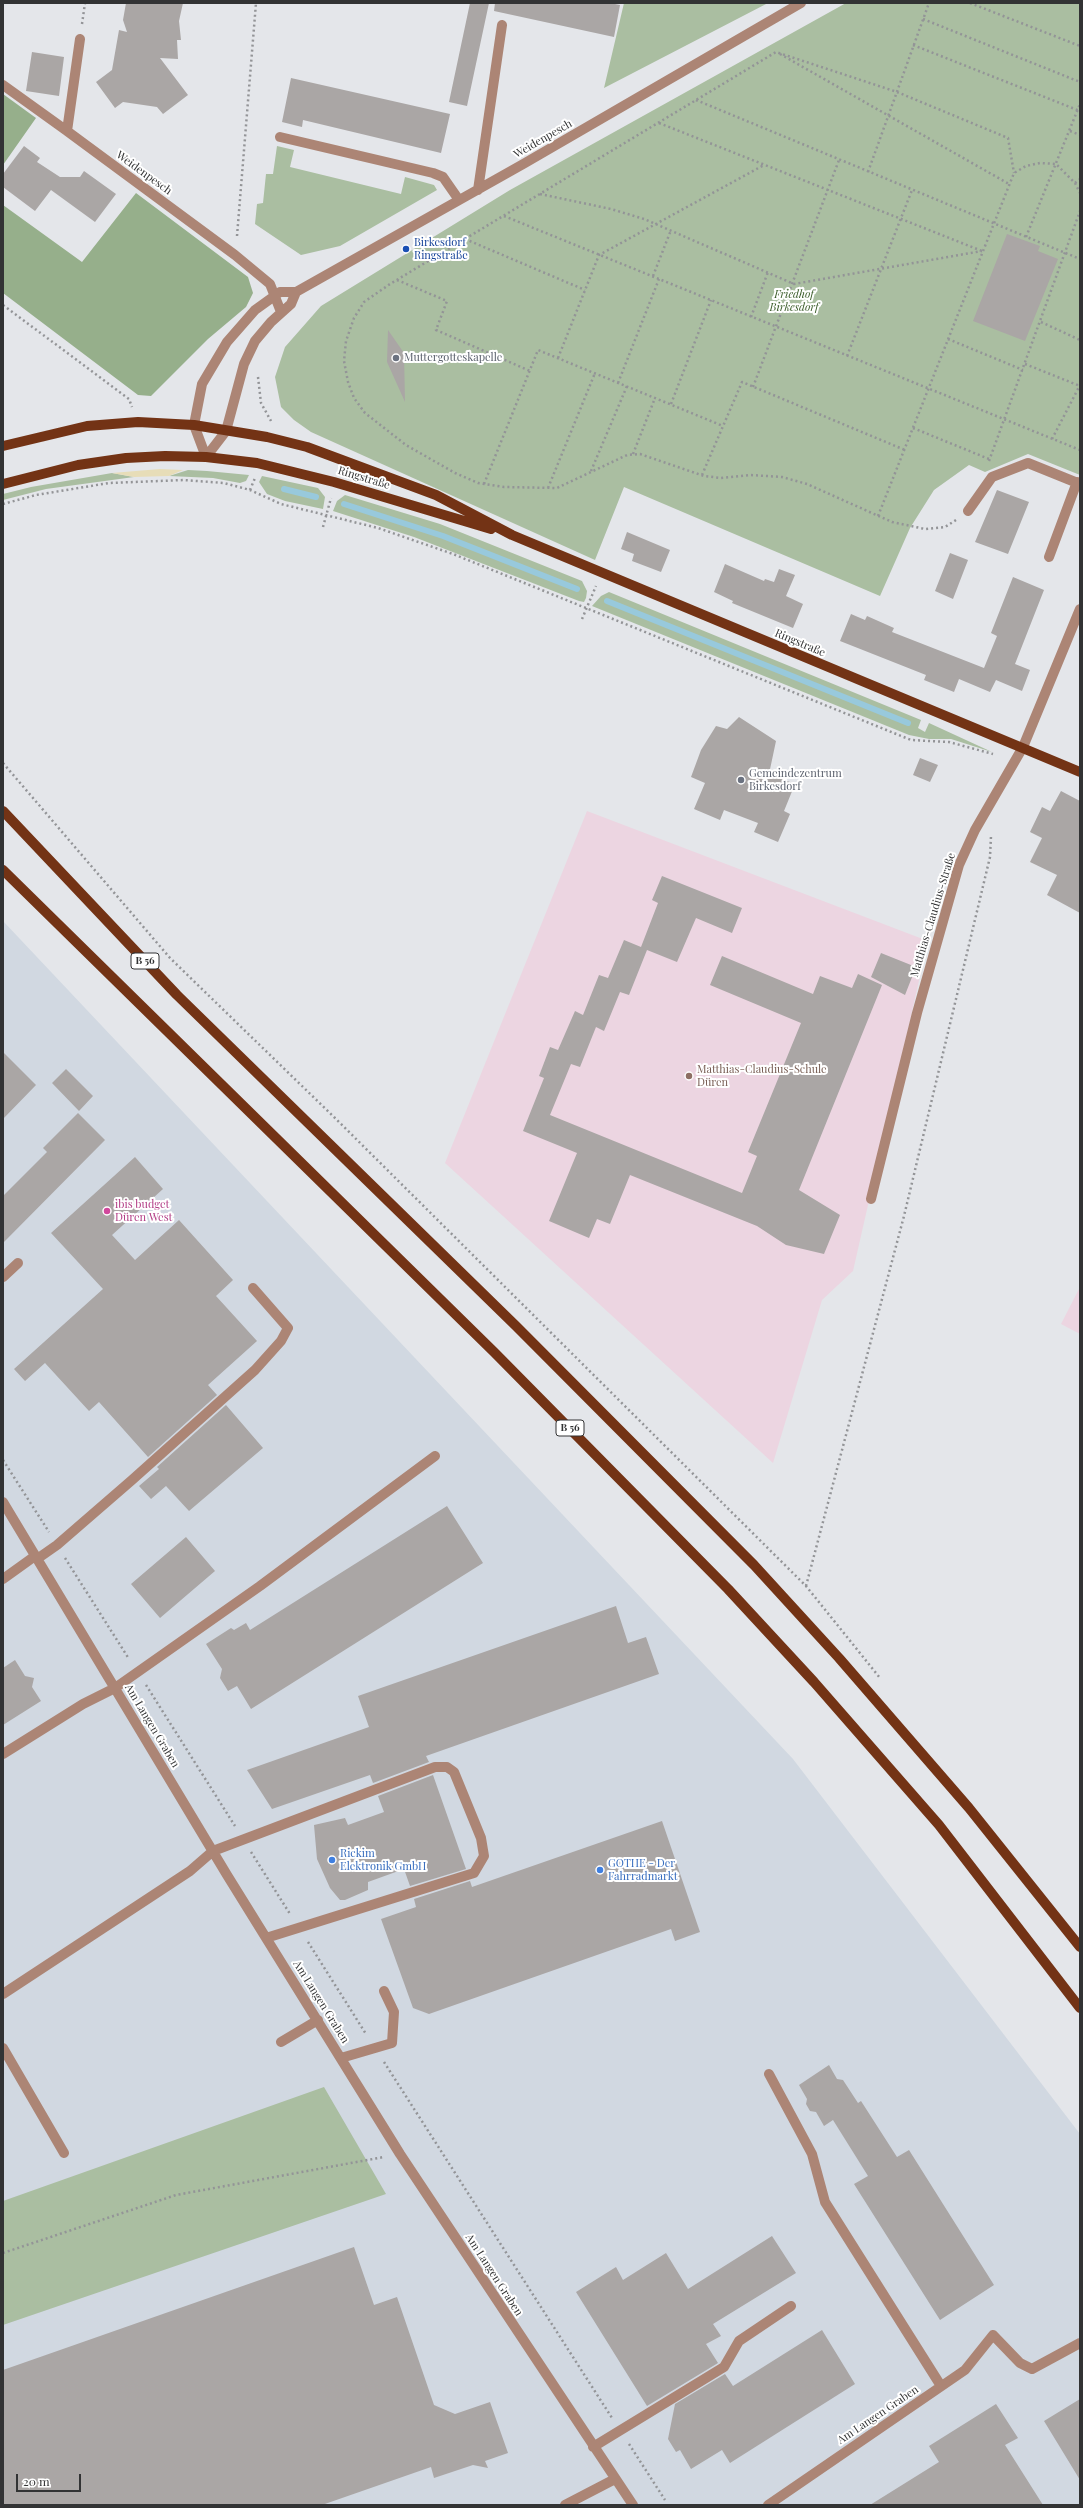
<!DOCTYPE html>
<html>
<head>
<meta charset="utf-8">
<style>
  body { margin:0 }
  #map { position:relative; width:1083px; height:2508px; overflow:hidden; background:#e4e6ea; font-family:"Playfair Display",serif }
  canvas { display:block }
  .frame { position:absolute; inset:0; border:4px solid #323334; pointer-events:none }
  .scale { position:absolute; left:16px; top:2474px; width:65px; height:18px; box-sizing:border-box; border:2px solid #323334; border-top:0; padding-left:5px; font-size:12px; line-height:14px; white-space:nowrap; color:#323334; -webkit-text-stroke:3px #fff; paint-order:stroke }
</style>
</head>
<body>
<div id="map">
<canvas width="1083" height="2508"></canvas>
<div class="frame"></div>
<div class="scale">20 m</div>
</div>
<script>
const g = document.querySelector('canvas').getContext('2d');
g.lineJoin = 'round';
function fill(path, color) { g.fillStyle = color; g.fill(path, 'evenodd'); }
const toPath = rows => new Path2D(rows.map(r => 'M' + r).join(''));
function strokePath(path, color, width, dash) { g.strokeStyle = color; g.lineWidth = width; g.lineCap = dash ? 'butt' : 'round'; g.setLineDash(dash || []); g.stroke(path); }
function label(font, color, halo, rows, align = 'center') {
  g.font = font + ' "Playfair Display",serif'; g.lineWidth = 4; g.setLineDash([]); g.textBaseline = 'middle'; g.strokeStyle = halo; g.fillStyle = color; for (const [text, x, y, turn = 0] of rows) {
    g.save(); g.translate(x, y); g.rotate((+turn || 0) * Math.PI / 180); g.textAlign = isNaN(turn) ? turn : align; if (halo) g.strokeText(text, 0, 0); g.fillText(text, 0, 0); g.restore();
  }
}
const built = toPath([
  [3,921,793,1759,1080,2134,1080,2505,3,2505]
]);
const education = toPath([
  [587,811,928,941,853,1271,822,1300,773,1463,445,1163],
  [1080,1287,1080,1334,1061,1324]
]);
const green = toPath([
  [624,3,768,3,604,88],
  [846,3,1080,3,1080,475,1028,454,985,472,969,465,934,490,910,528,880,596,624,487,595,560,311,432,294,420,281,407,275,377,285,347,321,306,510,190],
  [277,146,294,150,290,167,401,194,405,177,434,185,437,190,340,246,301,255,255,224,257,204,263,203,266,174,273,174],
  [188,470,207,471,249,475,246,481,240,483,213,478,169,476],
  [112,473,134,477,46,489,3,500,3,494,31,487],
  [262,476,318,488,325,497,323,509,285,501,267,494,259,482],
  [345,495,440,524,582,581,587,591,586,598,584,602,579,601,414,537,333,511,337,501],
  [609,592,921,720,918,728,925,732,929,723,992,752,951,739,929,739,909,735,592,606,601,596],
  [324,2087,386,2194,3,2325,3,2201]
]);
const forest = toPath([
  [3,94,36,118,3,165],
  [136,193,248,277,253,293,246,307,208,339,151,396,138,395,3,293,3,205,82,262]
]);
const sand = toPath([
  [160,469,183,470,169,476,134,477,112,473]
]);
const stream = toPath([
  [284,489,316,497],
  [344,504,443,536,577,589],
  [607,601,908,723]
]);
const building = toPath([
  [126,3,183,3,179,21,181,40,177,40,178,59,160,58,188,95,163,114,157,107,123,102,115,108,96,82,112,70,119,30,127,32,123,20],
  [470,3,489,3,467,106,449,102],
  [495,3,610,3,620,5,614,37,494,11],
  [32,52,64,57,59,96,26,91],
  [291,78,450,114,441,153,303,120,302,127,282,122],
  [24,146,40,158,37,162,60,177,80,177,84,171,116,194,95,222,51,190,35,211,3,187,3,174],
  [1007,234,1040,246,1038,251,1058,259,1025,341,973,321],
  [388,330,404,353,405,402,387,362],
  [997,490,1029,502,1008,554,975,542],
  [627,532,670,550,661,572,632,561,634,554,621,549],
  [950,553,968,560,953,599,935,591],
  [725,564,764,581,765,579,774,582,779,569,795,575,786,596,803,604,793,628,732,603,733,601,714,592],
  [1013,577,1044,590,1015,664,1030,670,1022,691,996,680,990,692,959,679,954,692,924,680,926,675,840,641,851,614,865,620,867,616,894,628,892,632,984,668,997,636,991,633],
  [739,717,776,741,769,774,795,784,784,811,790,814,778,842,754,832,758,823,724,810,720,820,694,809,705,783,691,777,701,750,716,726,727,729],
  [920,758,938,765,930,782,913,775],
  [1061,791,1080,801,1080,913,1047,895,1057,875,1030,862,1042,838,1030,832,1042,807,1050,811],
  [662,876,742,908,732,933,696,918,677,962,647,950,629,995,620,992,604,1031,596,1027,580,1067,571,1064,550,1115,742,1193,757,1156,748,1152,801,1023,710,985,722,956,813,994,820,976,852,988,858,974,882,985,799,1190,840,1215,824,1254,786,1245,757,1226,630,1175,610,1224,597,1219,589,1238,549,1221,577,1153,523,1131,544,1078,539,1076,550,1047,558,1050,575,1011,583,1015,599,975,608,978,624,940,641,947,658,903,652,900],
  [881,953,916,967,905,995,871,977],
  [3,1052,36,1085,3,1119],
  [66,1069,93,1096,79,1111,52,1083],
  [78,1113,105,1140,3,1243,3,1196,47,1152,43,1148],
  [135,1157,163,1189,112,1235,135,1260,179,1220,233,1280,216,1296,257,1341,208,1385,217,1395,148,1457,99,1402,89,1411,45,1363,25,1381,14,1369,103,1289,51,1233],
  [226,1405,263,1448,189,1511,166,1486,151,1499,139,1486,159,1469,157,1467],
  [447,1506,483,1563,251,1709,237,1686,228,1691,220,1678,222,1669,206,1644,231,1628,234,1630,246,1623,250,1630],
  [186,1537,215,1571,160,1618,131,1584],
  [616,1606,628,1643,646,1637,659,1674,426,1756,429,1762,373,1783,370,1775,272,1809,247,1770,369,1727,358,1696],
  [15,1660,25,1676,34,1678,32,1687,41,1701,3,1725,3,1668],
  [433,1775,466,1869,410,1886,404,1869,368,1882,368,1890,345,1900,340,1900,330,1888,317,1859,314,1825,345,1818,348,1825,384,1812,378,1796],
  [662,1821,700,1932,675,1941,671,1929,429,2014,413,2008,381,1919,416,1907,414,1899,470,1881,472,1887],
  [829,2065,837,2079,843,2080,858,2103,861,2101,897,2157,909,2150,994,2285,940,2320,854,2184,868,2176,833,2120,824,2126,816,2112,810,2111,806,2104,807,2099,799,2085],
  [772,2236,796,2273,713,2324,721,2336,706,2344,718,2363,647,2406,576,2292,616,2267,623,2280,666,2253,688,2289],
  [354,2247,374,2305,397,2297,434,2405,455,2414,490,2402,508,2453,485,2461,488,2468,473,2465,434,2478,431,2467,322,2505,3,2505,3,2370],
  [822,2330,855,2384,730,2463,722,2450,691,2469,680,2450,676,2452,668,2439,675,2404,725,2374,733,2386],
  [1080,2399,1080,2480,1044,2421],
  [996,2404,1018,2438,1005,2445,1043,2505,870,2505,939,2462,929,2446]
]);
const path = toPath([
  [970,3,1080,46],
  [923,19,1080,82],
  [82,24,85,3],
  [913,45,1080,111],
  [780,54,1009,184],
  [696,100,1080,259],
  [659,123,982,251],
  [1070,131,1080,135],
  [868,172,929,3],
  [1075,183,1080,179],
  [540,194,611,209,644,219,794,284,982,251],
  [504,216,1080,450],
  [237,236,256,3],
  [1026,237,1080,104],
  [465,239,585,290],
  [653,276,671,230],
  [397,280,447,301,436,330,530,371],
  [3,305,129,399,132,407],
  [751,317,768,272],
  [1041,322,1080,340],
  [948,339,1023,370],
  [847,356,912,190],
  [558,358,599,255,764,165],
  [1025,364,1080,386],
  [258,377,261,403,271,421],
  [618,383,659,279],
  [753,387,839,160],
  [671,404,711,300],
  [913,428,989,459],
  [1052,439,1080,385],
  [633,454,655,398],
  [989,461,1080,211],
  [591,471,627,386],
  [702,475,742,382,905,450],
  [484,484,538,350,723,426],
  [548,488,595,373],
  [250,490,255,478],
  [3,504,36,495,109,483,184,480,224,483,250,490,281,504,378,528,453,554,911,740,949,742,993,754],
  [878,516,1014,173,1026,166,1040,163,1056,164,1075,183,1080,193],
  [956,520,945,527,925,529,892,522,807,484,782,477,751,475,721,478,704,476,640,454,627,455,557,488,504,487,478,483,455,473,406,445,365,413,354,398,348,382,344,361,346,341,354,318,364,302,390,284,776,52,897,92,1008,138,1014,173],
  [323,527,331,498],
  [582,619,596,586],
  [3,763,170,958,335,1118,806,1586,880,1678],
  [3,1460,49,1532],
  [65,1558,129,1659],
  [806,1586,904,1216,990,857,991,836],
  [146,1685,235,1826],
  [251,1852,290,1914],
  [308,1942,366,2034],
  [384,2062,612,2418],
  [3,2253,176,2195,384,2157],
  [629,2444,665,2500]
]);
const minor = toPath([
  [80,39,67,131,235,255,270,284,281,312],
  [3,85,67,131],
  [280,137,433,173,443,177,459,200],
  [478,190,502,25],
  [206,457,194,425,202,384,227,342,255,310,280,292,296,292,525,163,801,3],
  [206,457,226,431,244,364,255,341,271,322,291,304,296,292],
  [968,511,992,477,1028,463,1080,484],
  [1049,557,1077,482],
  [871,1199,917,1013,959,865,975,830,1023,747,1080,609],
  [3,1277,18,1263],
  [3,1502,227,1875,400,2154,633,2505],
  [37,1559,57,1545,132,1480,255,1370,281,1341,288,1328,253,1288],
  [3,1579,35,1556],
  [3,1754,83,1704,115,1688,260,1586,435,1456],
  [3,1994,190,1871,213,1851,435,1767,447,1767,454,1772,481,1838,484,1856,474,1873,266,1938],
  [281,2042,318,2020],
  [3,2048,64,2153],
  [341,2058,392,2043,394,2012,384,1991],
  [769,2074,812,2154,825,2202,941,2386],
  [593,2447,724,2367,739,2341,791,2306],
  [565,2505,615,2479],
  [768,2505,965,2370,993,2335,1020,2363,1032,2369,1080,2343]
]);
const major = toPath([
  [3,446,87,426,138,422,194,425,267,437,307,447,436,495,512,535,1080,772],
  [3,484,78,465,126,458,165,456,206,457,257,463,334,482,491,529],
  [3,811,177,995,516,1326,754,1565,839,1658,969,1808,1080,1947],
  [3,870,494,1352,728,1589,814,1682,939,1825,1080,2008]
]);
const markers = [
  [406,249,4,"#1a4fb4"],
  [396,358,4,"#6b7280"],
  [741,780,4,"#6b7280"],
  [689,1076,4,"#8d6e63"],
  [107,1211,4,"#d1479c"],
  [332,1860,4,"#3f7fe0"],
  [600,1870,4,"#3f7fe0"]
];
const shields = [
  [145,961,28],
  [570,1428,28]
];
const shieldNames = [
  ["B 56",145,961],
  ["B 56",570,1428]
];
const streetNames = [
  ["Weidenpesch",543,139,-30],
  ["Weidenpesch",144,173,36],
  ["Ringstraße",364,478,17],
  ["Ringstraße",800,643,23],
  ["Matthias-Claudius-Straße",933,915,-73],
  ["Am Langen Graben",152,1726,59],
  ["Am Langen Graben",321,2002,58],
  ["Am Langen Graben",494,2275,57],
  ["Am Langen Graben",878,2415,-34]
];
const transitNames = [
  ["Birkesdorf",414,243],
  ["Ringstraße",414,256]
];
const parkNames = [
  ["Friedhof",794,295],
  ["Birkesdorf",794,308]
];
const worshipNames = [
  ["Muttergotteskapelle",404,358],
  ["Gemeindezentrum",749,774],
  ["Birkesdorf",749,787]
];
const educationNames = [
  ["Matthias-Claudius-Schule",697,1070],
  ["Düren",697,1083]
];
const hotelNames = [
  ["ibis budget",115,1205],
  ["Düren West",115,1218]
];
const shopNames = [
  ["Rickim",340,1854],
  ["Elektronik GmbH",340,1867],
  ["GOTHE - Der",608,1864],
  ["Fahrradmarkt",608,1877]
];
fill(built, '#d1d8e1');
fill(education, '#ecd5e1');
fill(green, '#aabea1');
fill(forest, '#96af8b');
fill(sand, '#e7ddb8');
strokePath(stream, '#98c9dc', 6);
fill(building, '#aaa6a5');
strokePath(path, '#939497', 2.5, [2, 3]);
strokePath(minor, '#ac8575', 10);
strokePath(major, '#733315', 10);
for (const [x, y, r, color] of markers) { const dot = new Path2D(); dot.arc(x, y, r, 0, 2 * Math.PI); g.fillStyle = color; g.fill(dot); strokePath(dot, '#fff', 1.5); }
for (const [x, y, w] of shields) { const box = new Path2D(); box.roundRect(x - w / 2, y - 8, w, 16, 3); g.fillStyle = '#fff'; g.fill(box); strokePath(box, '#323334', 1); }
label('bold 10px', '#323334', null, shieldNames);
label('11px', '#323334', '#fff', streetNames);
label('11px', '#164399', '#fff', transitNames, 'left');
label('italic 11px', '#385a27', '#fff', parkNames);
label('11px', '#5b616d', '#fff', worshipNames, 'left');
label('11px', '#785e54', '#fff', educationNames, 'left');
label('11px', '#b23c85', '#fff', hotelNames, 'left');
label('11px', '#366cbe', '#fff', shopNames, 'left');
</script>
</body>
</html>
